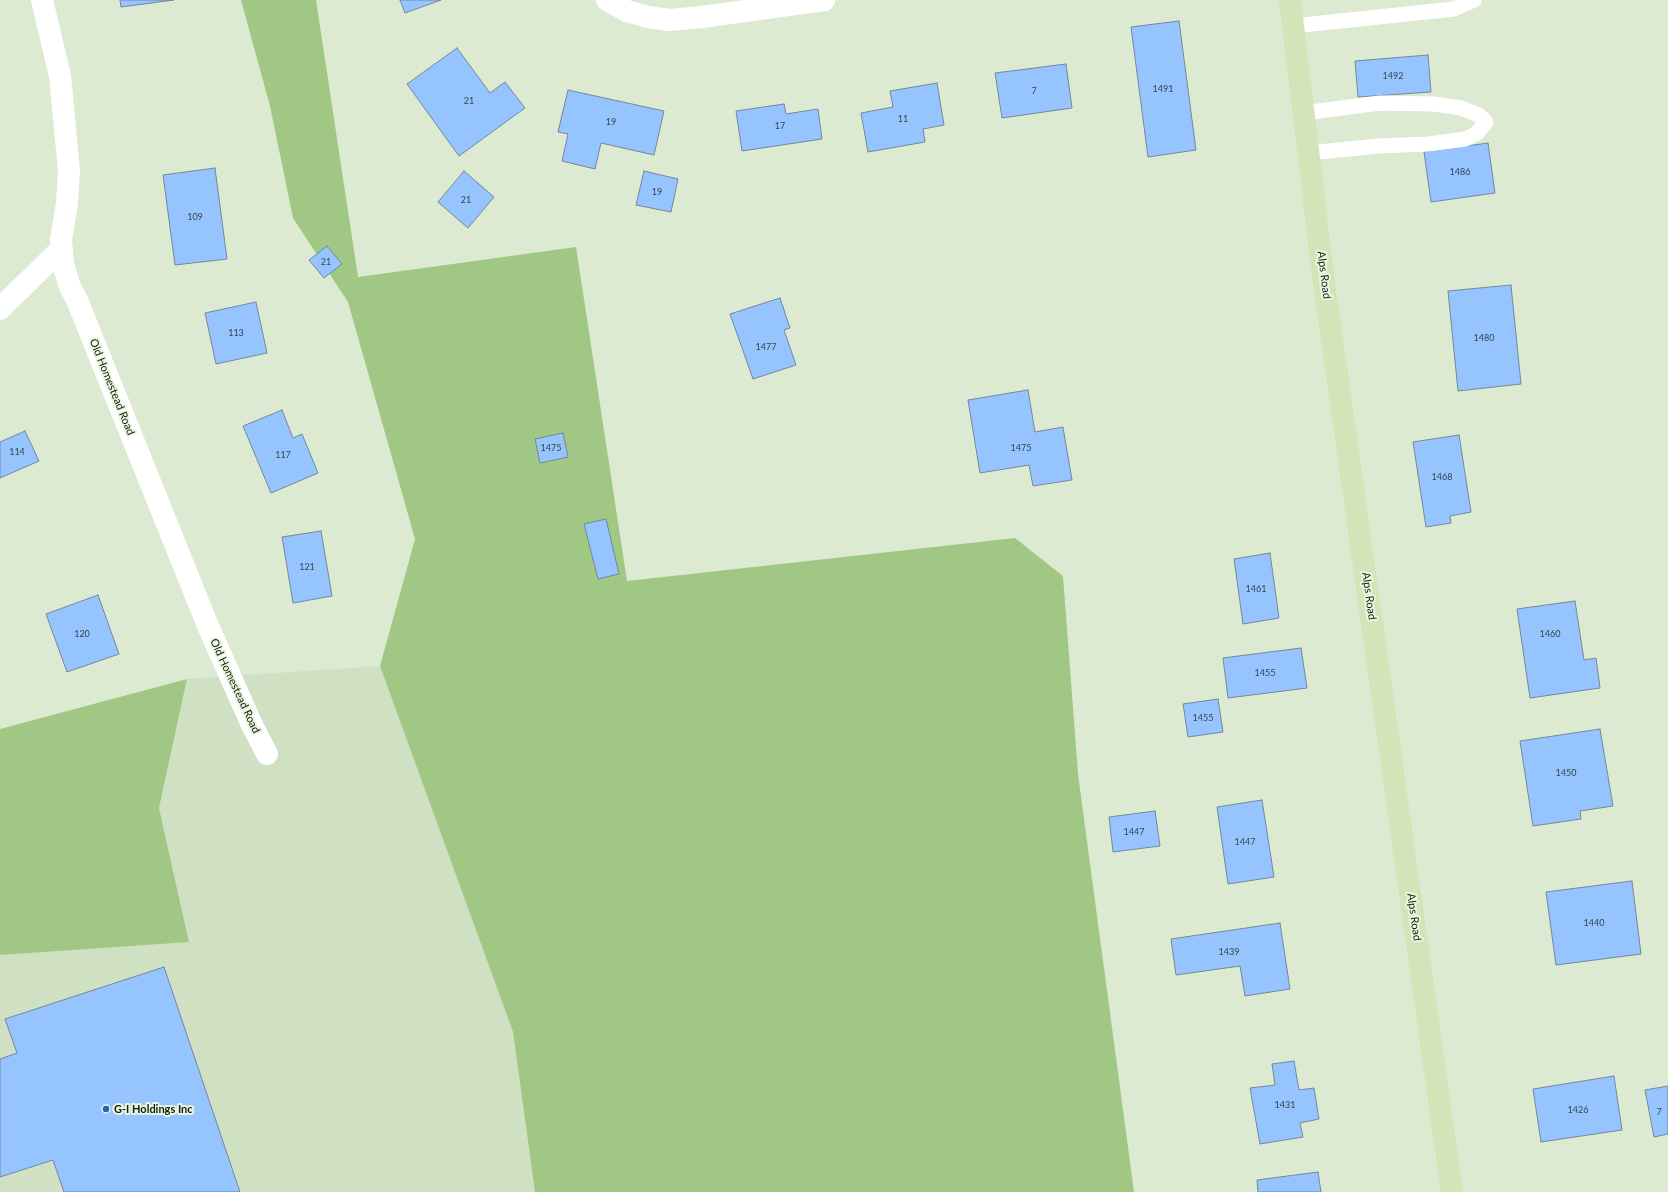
<!DOCTYPE html>
<html>
<head>
<meta charset="utf-8">
<style>
  body { margin:0 }
  canvas { display:block; background:#dcead2 }
</style>
</head>
<body>
<canvas width="1668" height="1192"></canvas>
<script>
const g = document.querySelector('canvas').getContext('2d');
g.lineJoin = 'round';
function fill(path, color) { g.fillStyle = color; g.fill(path, 'evenodd'); }
const toPath = rows => new Path2D(rows.map(r => 'M' + r).join(''));
function strokePath(path, color, width, dash) { g.strokeStyle = color; g.lineWidth = width; g.lineCap = dash ? 'butt' : 'round'; g.setLineDash(dash || []); g.stroke(path); }
function label(font, color, halo, rows, align = 'center') {
  g.font = font + ' Lato,sans-serif'; g.lineWidth = 4; g.setLineDash([]); g.textBaseline = 'middle'; g.strokeStyle = halo; g.fillStyle = color; for (const [text, x, y, turn = 0] of rows) {
    g.save(); g.translate(x, y); g.rotate((+turn || 0) * Math.PI / 180); g.textAlign = isNaN(turn) ? turn : align; if (halo) g.strokeText(text, 0, 0); g.fillText(text, 0, 0); g.restore();
  }
}
const built = toPath([
  [380,666,513,1032,535,1192,0,1192,0,955,189,941,159,808,187,679]
]);
const green = toPath([
  [241,0,316,0,358,277,576,247,627,581,1015,538,1063,576,1078,774,1134,1192,535,1192,513,1032,380,666,415,539,348,302,293,218,270,106],
  [187,679,159,808,189,942,0,955,0,729]
]);
const building = toPath([
  [120,0,174,0,121,7,120,0],
  [400,0,441,0,405,13,400,0],
  [1179,21,1196,150,1148,157,1131,27,1179,21],
  [457,48,490,93,505,82,525,108,459,156,407,84,457,48],
  [1428,55,1431,92,1358,97,1355,61,1428,55],
  [1066,64,1072,108,1002,118,995,73,1066,64],
  [937,83,944,125,923,129,925,142,868,152,861,113,893,107,890,91,937,83],
  [568,90,664,111,654,155,601,143,595,169,562,161,568,134,558,132,568,90],
  [784,104,786,114,818,109,822,139,742,151,736,111,784,104],
  [1488,143,1495,193,1431,202,1424,152,1488,143],
  [215,168,227,259,175,265,163,175,215,168],
  [464,171,494,197,468,228,438,202,464,171],
  [644,171,678,179,671,212,636,205,644,171],
  [327,246,342,264,324,278,309,260,327,246],
  [1511,285,1521,384,1458,391,1448,291,1511,285],
  [780,298,790,328,784,330,796,365,753,379,730,314,780,298],
  [256,302,267,353,216,364,205,313,256,302],
  [1028,390,1035,432,1063,427,1072,480,1033,486,1029,465,980,473,968,400,1028,390],
  [282,410,293,438,302,434,318,473,271,493,243,426,282,410],
  [25,431,39,461,0,478,0,442,25,431],
  [563,433,568,457,540,463,535,439,563,433],
  [1459,435,1471,512,1450,516,1451,523,1426,527,1413,442,1459,435],
  [606,519,619,574,598,579,584,524,606,519],
  [321,531,332,596,293,603,282,537,321,531],
  [1270,553,1279,618,1243,624,1234,559,1270,553],
  [98,595,119,654,67,672,46,614,98,595],
  [1575,601,1584,660,1596,658,1600,688,1530,698,1517,609,1575,601],
  [1301,648,1307,688,1228,698,1223,658,1301,648],
  [1218,699,1223,732,1188,737,1183,704,1218,699],
  [1600,729,1613,806,1580,811,1581,819,1533,826,1520,741,1600,729],
  [1262,800,1274,877,1228,884,1217,807,1262,800],
  [1155,811,1160,846,1113,852,1109,817,1155,811],
  [1632,881,1641,954,1556,965,1546,892,1632,881],
  [1280,923,1290,989,1245,996,1240,966,1176,975,1171,939,1280,923],
  [164,967,240,1192,64,1192,53,1160,0,1177,0,1059,17,1053,5,1019,164,967],
  [1294,1061,1299,1090,1314,1088,1319,1119,1300,1123,1303,1137,1260,1144,1250,1088,1275,1085,1272,1064,1294,1061],
  [1614,1076,1622,1130,1541,1142,1533,1089,1614,1076],
  [1668,1086,1668,1134,1654,1137,1645,1090,1668,1086],
  [1318,1172,1321,1192,1258,1192,1257,1180,1318,1172]
]);
const service = toPath([
  [1293,26,1454,9,1474,0],
  [1303,113,1380,103,1434,104,1461,108,1479,115,1486,122,1477,133,1466,139,1429,144,1378,146,1308,153]
]);
const minor = toPath([
  [42,0,60,76,69,171,67,203,61,240,63,264,70,287,77,300,208,626,252,725,267,754],
  [607,0,627,11,648,17,670,20,702,17,824,0],
  [0,309,61,249]
]);
const secondary = toPath([
  [1290,0,1323,275,1452,1192]
]);
const markers = [
  [106,1109,4,"#1d64b4"]
];
const numberNames = [
  ["1492",1393,76],
  ["1491",1163,89],
  ["7",1034,91],
  ["21",469,101],
  ["11",903,119],
  ["19",611,122],
  ["17",780,126],
  ["1486",1460,172],
  ["19",657,192],
  ["21",466,200],
  ["109",195,217],
  ["21",326,262],
  ["113",236,333],
  ["1480",1484,338],
  ["1477",766,347],
  ["1475",551,448],
  ["1475",1021,448],
  ["114",17,452],
  ["117",283,455],
  ["1468",1442,477],
  ["121",307,567],
  ["1461",1256,589],
  ["120",82,634],
  ["1460",1550,634],
  ["1455",1265,673],
  ["1455",1203,718],
  ["1450",1566,773],
  ["1447",1134,832],
  ["1447",1245,842],
  ["1440",1594,923],
  ["1439",1229,952],
  ["1431",1285,1105],
  ["1426",1578,1110],
  ["7",1659,1112]
];
const streetNames = [
  ["Alps Road",1324,275,83],
  ["Old Homestead Road",112,387,68],
  ["Alps Road",1369,596,82],
  ["Old Homestead Road",235,686,65],
  ["Alps Road",1414,917,82]
];
const poiNames = [
  ["G-I Holdings Inc",114,1109]
];
fill(built, '#cfe1c2');
fill(green, '#a1c784');
fill(building, '#96c4ff');
strokePath(building, '#76869a', 1);
strokePath(service, '#fff', 15);
strokePath(minor, '#fff', 22);
strokePath(secondary, '#d1e5b8', 22);
for (const [x, y, r, color] of markers) { const dot = new Path2D(); dot.arc(x, y, r, 0, 2 * Math.PI); g.fillStyle = color; g.fill(dot); strokePath(dot, '#e9f7df', 1.5); }
label('9px', '#36454e', null, numberNames);
label('11px', '#161b13', '#e9f7df', streetNames);
label('bold 11px', '#161b13', '#e9f7df', poiNames, 'left');
</script>
</body>
</html>
